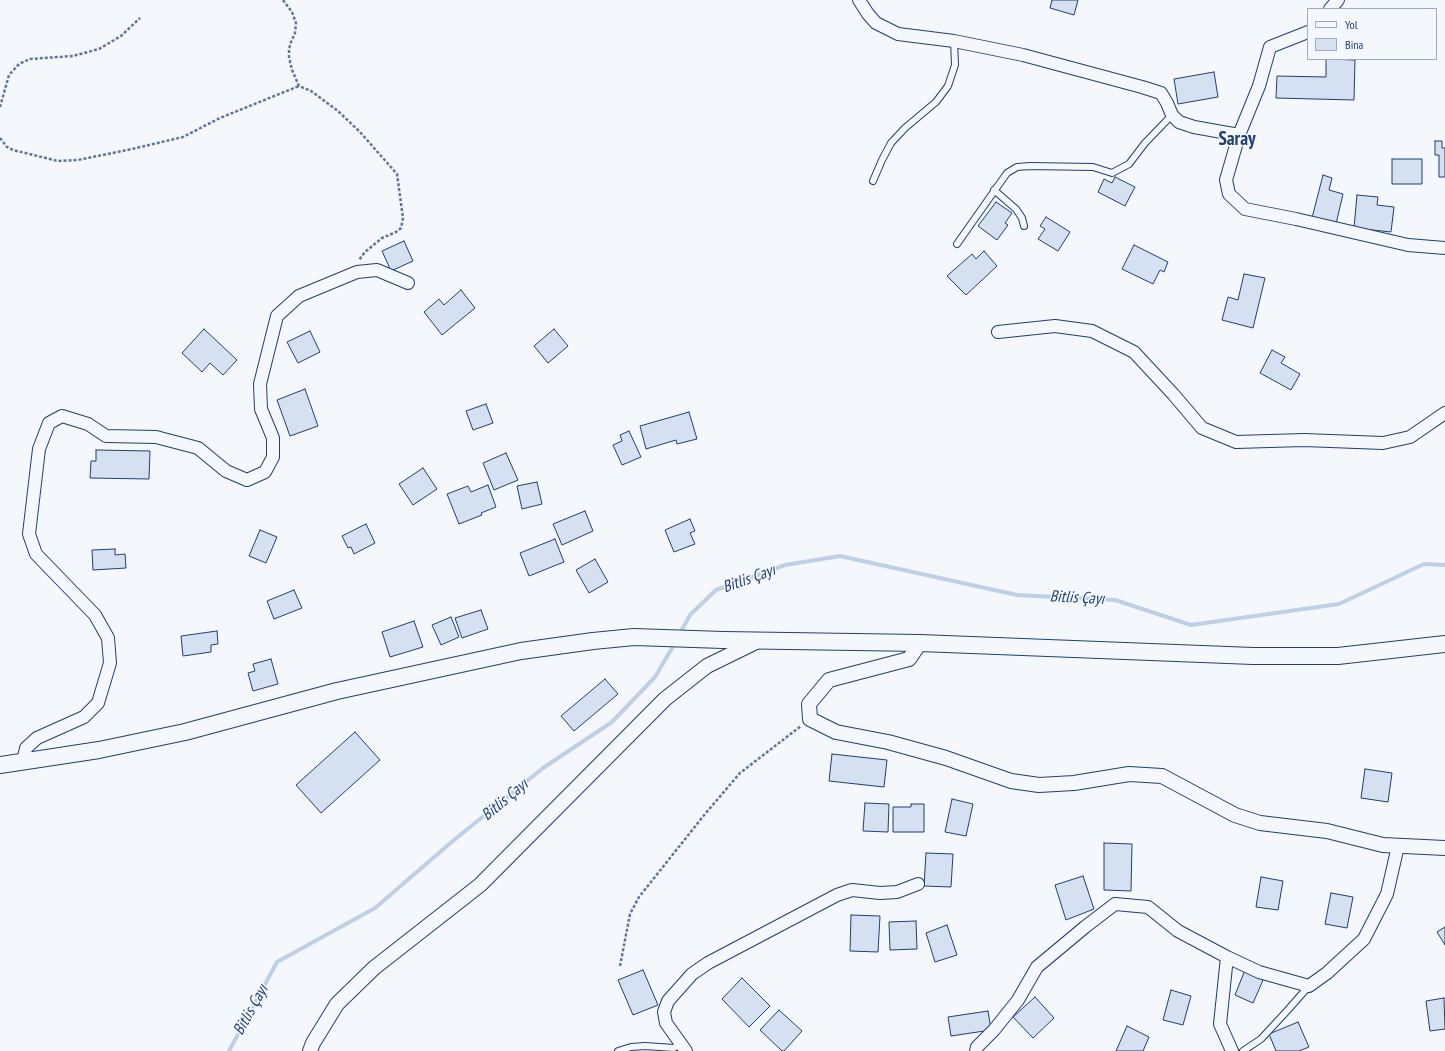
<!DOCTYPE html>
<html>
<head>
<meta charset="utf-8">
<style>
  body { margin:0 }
  #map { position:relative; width:1445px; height:1051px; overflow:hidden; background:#f4f7fb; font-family:"PT Sans Narrow",sans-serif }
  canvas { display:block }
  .legend { position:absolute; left:1307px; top:8px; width:130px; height:52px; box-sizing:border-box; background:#f4f7fb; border:1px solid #9eadc5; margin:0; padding:5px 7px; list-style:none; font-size:12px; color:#1d3f73 }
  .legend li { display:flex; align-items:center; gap:8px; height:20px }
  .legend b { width:20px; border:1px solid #9eadc5 }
</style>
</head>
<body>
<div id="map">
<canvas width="1445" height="1051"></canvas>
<ul class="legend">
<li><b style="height:5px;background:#f4f7fb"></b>Yol</li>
<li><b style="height:11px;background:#d5e0f0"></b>Bina</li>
</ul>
</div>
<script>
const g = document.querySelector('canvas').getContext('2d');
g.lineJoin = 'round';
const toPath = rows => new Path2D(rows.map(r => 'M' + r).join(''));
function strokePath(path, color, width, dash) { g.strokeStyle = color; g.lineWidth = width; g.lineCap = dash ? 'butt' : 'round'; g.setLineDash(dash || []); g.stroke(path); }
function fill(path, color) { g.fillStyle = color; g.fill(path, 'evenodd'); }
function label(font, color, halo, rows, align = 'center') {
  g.font = font + ' "PT Sans Narrow",sans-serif'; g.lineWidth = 3; g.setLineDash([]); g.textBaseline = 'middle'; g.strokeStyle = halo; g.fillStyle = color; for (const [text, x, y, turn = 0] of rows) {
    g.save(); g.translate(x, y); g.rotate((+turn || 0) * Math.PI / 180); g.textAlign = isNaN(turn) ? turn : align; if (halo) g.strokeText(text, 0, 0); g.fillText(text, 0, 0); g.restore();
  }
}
const stream = toPath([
  [679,635,690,615,716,590,785,565,840,556,1017,595,1115,600,1191,625,1339,604,1424,564,1445,565],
  [229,1051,277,962,375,908,454,840,543,768,612,722,655,677,675,643]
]);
const building = toPath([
  [1052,0,1078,0,1074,15,1050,8,1052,0],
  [1326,59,1355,60,1354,100,1276,98,1277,76,1326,77,1326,59],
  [1214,72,1218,97,1178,104,1174,79,1214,72],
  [1435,141,1442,141,1442,148,1445,148,1445,177,1439,177,1439,155,1435,155,1435,141],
  [1392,159,1422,159,1422,184,1392,184,1392,159],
  [1323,175,1332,178,1329,190,1343,194,1336,224,1312,218,1323,175],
  [1115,177,1135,187,1125,206,1098,192,1104,179,1112,183,1115,177],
  [1357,195,1378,197,1377,205,1394,207,1391,232,1354,228,1357,195],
  [996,202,1012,213,1005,223,1008,225,997,240,978,226,996,202],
  [1046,217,1070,232,1058,251,1038,239,1045,229,1040,226,1046,217],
  [404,241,413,261,391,271,382,251,404,241],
  [1134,245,1168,262,1164,272,1160,270,1153,284,1122,269,1134,245],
  [984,251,997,266,966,295,947,276,972,254,976,259,984,251],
  [1244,274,1265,278,1253,328,1222,320,1228,297,1238,300,1244,274],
  [461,290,475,308,442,335,424,312,439,299,444,305,461,290],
  [204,329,237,360,223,375,210,363,202,372,182,353,204,329],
  [554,329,568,346,548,363,534,346,554,329],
  [310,331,320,352,298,363,287,342,310,331],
  [1272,350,1285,357,1281,363,1300,374,1291,390,1260,373,1272,350],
  [305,389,318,426,290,436,277,400,305,389],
  [486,404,493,423,473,430,466,411,486,404],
  [689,412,697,439,677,444,676,440,646,449,640,426,689,412],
  [629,431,641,457,622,465,613,445,622,441,620,435,629,431],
  [96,450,150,451,149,479,90,478,91,461,96,461,96,450],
  [506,453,518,480,494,490,483,463,506,453],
  [423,468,437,489,413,505,399,484,423,468],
  [537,482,542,504,522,509,517,486,537,482],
  [488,485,496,507,481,513,482,515,459,524,447,494,468,486,471,492,488,485],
  [585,511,593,531,562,545,553,524,585,511],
  [690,519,695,531,690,533,695,544,674,552,665,530,690,519],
  [366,524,375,543,354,554,351,547,348,548,342,536,366,524],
  [260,530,277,537,266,563,249,556,260,530],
  [555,539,564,562,529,576,520,553,555,539],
  [115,549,115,555,125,554,126,568,93,570,92,550,115,549],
  [595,559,608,582,589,593,576,570,595,559],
  [294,590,302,608,274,619,267,601,294,590],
  [481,610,488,629,462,638,455,618,481,610],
  [451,617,459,637,441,645,432,625,451,617],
  [414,621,423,647,390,657,382,632,414,621],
  [217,631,218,644,211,645,211,652,183,656,181,636,217,631],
  [271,659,278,684,253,691,248,673,255,671,253,664,271,659],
  [605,679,618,694,574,731,561,716,605,679],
  [355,732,380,760,321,813,296,785,355,732],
  [832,754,887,760,884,787,829,781,832,754],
  [1365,769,1392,773,1388,802,1361,798,1365,769],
  [952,799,973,804,966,836,945,832,952,799],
  [865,803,889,804,888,832,863,831,865,803],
  [911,804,924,804,924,832,893,832,893,807,911,807,911,804],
  [1104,843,1132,844,1131,891,1104,890,1104,843],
  [926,853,953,854,951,887,924,886,926,853],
  [1083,876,1094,909,1066,920,1055,885,1083,876],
  [1261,877,1283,881,1278,910,1256,907,1261,877],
  [1331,893,1353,897,1347,928,1325,924,1331,893],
  [851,915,880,916,878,952,850,951,851,915],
  [916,921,917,949,890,950,889,922,916,921],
  [947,925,957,955,935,962,926,933,947,925],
  [1445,927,1445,945,1437,932,1445,927],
  [643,970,658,1005,633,1015,618,980,643,970],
  [1245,970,1264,978,1253,1003,1235,995,1245,970],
  [742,978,770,1006,749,1027,722,999,742,978],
  [1171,990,1191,996,1183,1025,1163,1020,1171,990],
  [1035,997,1054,1018,1033,1038,1013,1017,1035,997],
  [1444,998,1445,1029,1430,1031,1426,1001,1444,998],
  [779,1010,802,1031,784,1051,782,1051,760,1030,779,1010],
  [988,1011,991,1030,951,1036,948,1017,988,1011],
  [1298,1022,1309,1047,1299,1051,1276,1051,1269,1034,1298,1022],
  [1127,1026,1149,1037,1143,1051,1116,1051,1127,1026]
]);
const path = toPath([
  [283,0,292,12,296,23,295,33,291,42,289,49,289,57,292,70,299,86,311,91,338,111,360,132,397,174,403,218,401,228,396,232,382,238,365,252,359,260],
  [0,107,9,75,19,64,30,59,73,56,99,49,121,36,140,18],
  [0,138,7,147,13,150,58,161,78,160,132,149,183,137,220,118,299,86],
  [620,966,630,914,639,897,705,814,740,773,801,726]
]);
const service = toPath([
  [873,181,882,160,891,143,905,128,936,102,948,86,955,65,954,41],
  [994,190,1016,209,1022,218,1024,226],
  [957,244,1007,173,1017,167,1030,166,1093,167,1112,173,1129,164,1145,143,1172,115],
  [618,1051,631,1047,645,1046,674,1048,680,1044],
  [1243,1051,1261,1039,1286,1012,1309,986]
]);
const minor = toPath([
  [859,0,868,14,876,23,898,34,954,41,1023,55,1142,87,1161,93,1167,103,1172,115,1179,122,1194,127,1239,135],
  [1330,9,1338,0],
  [1308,32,1270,47,1259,86,1239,135,1226,180,1229,194,1245,209,1296,219,1408,245,1445,248],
  [998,332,1055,326,1092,331,1134,352,1173,394,1202,428,1236,442,1304,440,1383,443,1410,437,1445,413],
  [23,762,26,748,37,738,84,717,98,703,110,663,108,638,95,615,36,554,29,534,39,449,49,423,62,416,88,424,106,436,156,437,198,448,226,471,247,480,265,472,273,457,273,438,261,409,260,384,277,316,299,296,357,272,377,270,408,283],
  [1227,957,1220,1024,1232,1051],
  [686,1051,666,1023,664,1012,668,1001,692,974,708,963,837,895,852,890,880,893,897,892,918,884],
  [976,1051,977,1047,994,1030,1018,1000,1037,967,1085,927,1115,904,1148,907,1178,931,1227,957,1259,972,1309,986,1327,973,1364,939,1387,894,1398,846]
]);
const tertiary = toPath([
  [920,643,909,659,829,680,809,704,810,719,836,732,888,742,946,758,1011,781,1039,785,1074,783,1129,774,1162,776,1235,815,1260,823,1327,831,1383,845,1445,848],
  [310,1051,313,1043,337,1004,374,968,480,885,665,699,707,666,758,641]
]);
const secondary = toPath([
  [0,765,99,750,185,732,337,691,521,651,593,641,634,637,723,640,920,643,1253,656,1338,656,1445,644]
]);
const waterNames = [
  ["Bitlis Çayı",749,579,-20],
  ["Bitlis Çayı",1077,598,3],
  ["Bitlis Çayı",505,800,-40],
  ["Bitlis Çayı",251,1010,-61]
];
const districtNames = [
  ["Saray",1237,140]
];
strokePath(stream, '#bed0e5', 4);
fill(building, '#d5e0f0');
strokePath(building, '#1d3f73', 1);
strokePath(service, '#1d3f73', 8);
strokePath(minor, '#1d3f73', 14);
strokePath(tertiary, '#1d3f73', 16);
strokePath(secondary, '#1d3f73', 18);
strokePath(path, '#5e769c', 2.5, [3, 2]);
strokePath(service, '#f4f7fb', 6);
strokePath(minor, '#f4f7fb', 12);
strokePath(tertiary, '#f4f7fb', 14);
strokePath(secondary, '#f4f7fb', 16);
label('italic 16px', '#1d3f73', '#f4f7fb', waterNames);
label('bold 19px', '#1d3f73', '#f4f7fb', districtNames);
</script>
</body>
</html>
